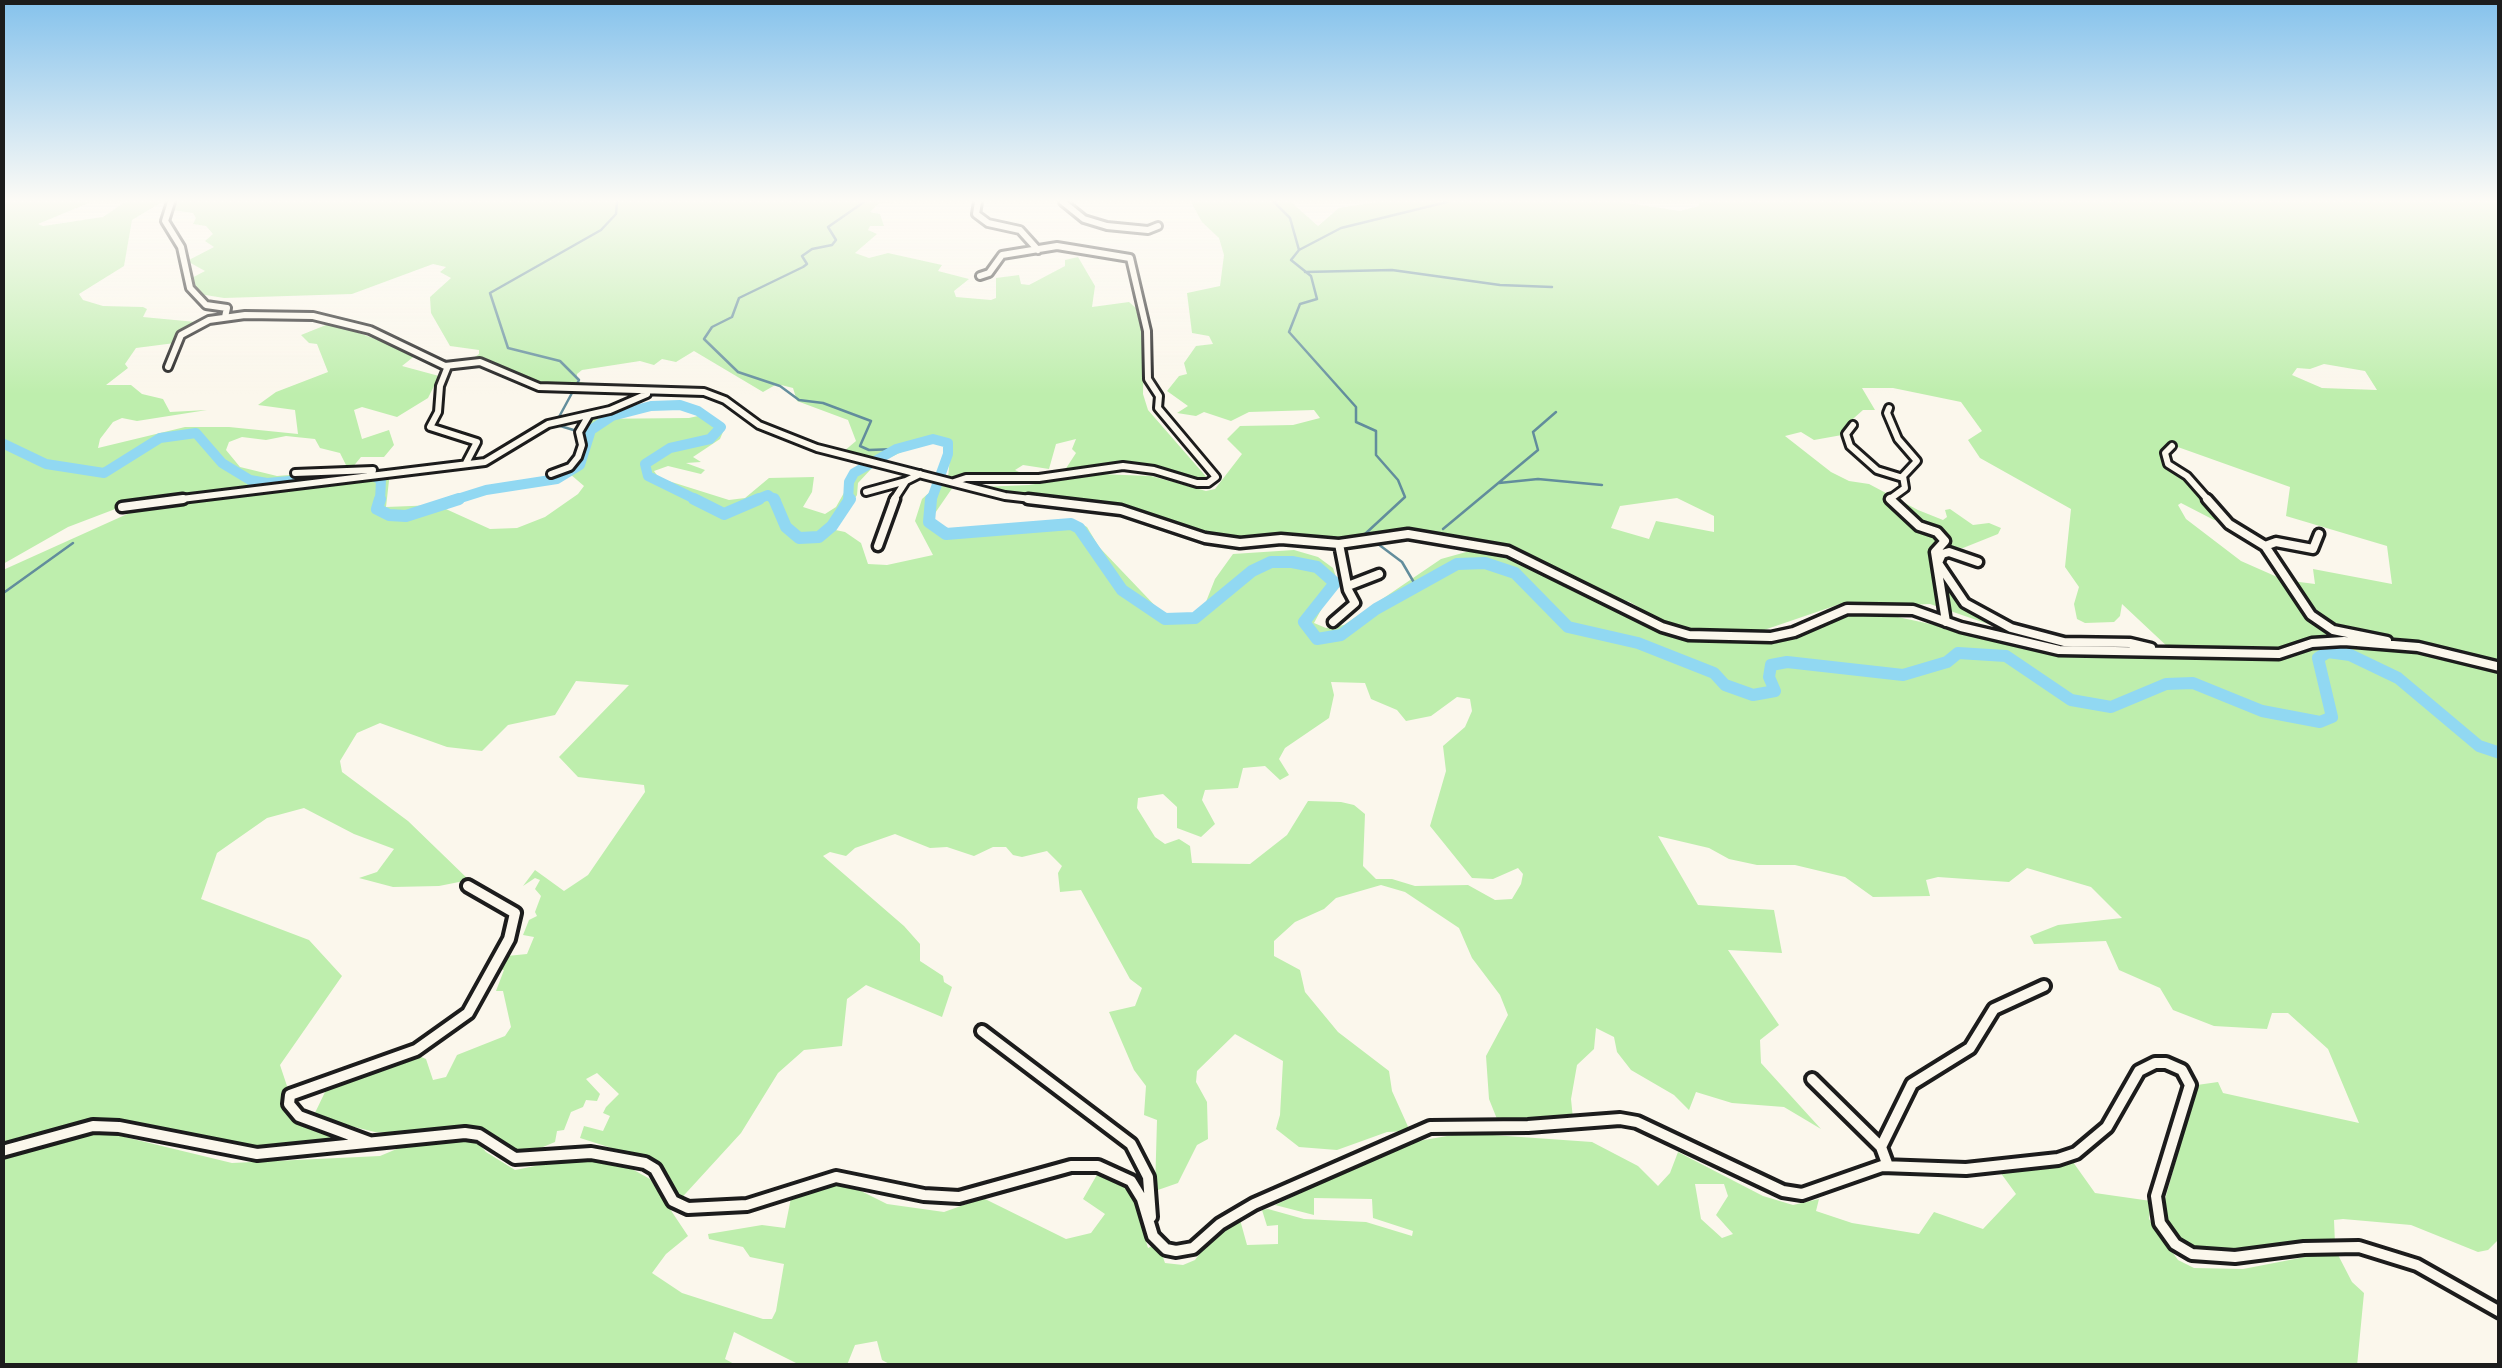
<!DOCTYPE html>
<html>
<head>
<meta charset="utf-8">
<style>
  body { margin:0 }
  #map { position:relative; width:2502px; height:1368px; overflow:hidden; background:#fbf7ec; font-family:Pangolin,sans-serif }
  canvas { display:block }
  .frame { position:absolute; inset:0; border:5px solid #1c1c1c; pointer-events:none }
</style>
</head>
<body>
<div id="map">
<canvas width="2502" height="1368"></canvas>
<div class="frame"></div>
</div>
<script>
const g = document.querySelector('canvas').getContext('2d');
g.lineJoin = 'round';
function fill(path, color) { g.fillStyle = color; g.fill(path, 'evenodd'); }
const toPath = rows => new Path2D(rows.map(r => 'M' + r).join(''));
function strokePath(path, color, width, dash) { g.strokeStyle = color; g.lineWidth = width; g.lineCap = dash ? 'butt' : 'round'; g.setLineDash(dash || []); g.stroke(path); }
const green = toPath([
  [3,202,91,202,38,224,43,226,103,217,125,202,162,202,132,220,124,266,79,294,83,300,103,306,143,307,147,309,143,317,196,322,175,343,136,348,125,364,128,368,106,385,131,385,142,394,163,399,170,412,207,410,137,421,122,418,113,422,100,439,98,448,185,427,229,427,298,434,295,410,258,405,276,392,328,372,317,344,309,343,301,335,331,323,417,354,402,366,439,376,428,398,397,417,362,407,354,410,362,439,389,430,394,445,384,457,361,457,347,474,390,472,386,507,437,505,490,529,517,528,545,517,578,494,584,486,570,474,581,464,589,431,585,419,689,418,707,414,725,427,720,439,693,457,701,462,686,463,705,470,701,474,668,466,654,471,659,478,729,500,745,498,769,478,814,477,812,492,803,507,825,514,836,507,858,468,872,468,858,483,857,495,845,514,826,528,845,532,861,543,868,564,887,565,933,555,915,521,922,499,940,483,953,487,931,519,937,524,957,534,1001,531,1065,520,1078,522,1087,527,1099,547,1162,613,1186,620,1200,617,1215,579,1233,554,1294,550,1318,557,1333,568,1337,580,1314,623,1326,628,1344,625,1441,559,1477,549,1509,555,1687,636,1765,644,1856,612,1879,613,2066,653,2127,651,2277,659,2294,657,2322,642,2393,646,2499,670,2500,1238,2488,1250,2478,1252,2411,1225,2343,1219,2334,1220,2335,1244,2268,1244,2206,1256,2187,1254,2173,1237,2162,1210,2197,1085,2218,1082,2223,1093,2359,1123,2328,1049,2288,1013,2272,1013,2267,1029,2214,1026,2173,1010,2160,988,2119,970,2106,941,2034,944,2030,936,2058,925,2122,918,2091,887,2027,868,2009,882,1938,877,1926,880,1930,896,1873,897,1845,877,1795,865,1757,865,1729,859,1709,848,1658,836,1698,905,1774,910,1782,953,1728,950,1779,1025,1760,1040,1761,1063,1821,1129,1784,1107,1732,1103,1696,1092,1689,1110,1674,1095,1631,1070,1617,1052,1614,1037,1596,1028,1594,1049,1577,1065,1571,1099,1573,1119,1499,1124,1489,1099,1486,1056,1508,1015,1500,995,1472,958,1459,928,1405,892,1381,885,1336,898,1324,909,1295,922,1274,941,1274,956,1300,970,1305,992,1338,1032,1389,1071,1392,1091,1410,1131,1387,1132,1337,1150,1299,1147,1276,1129,1280,1115,1283,1061,1235,1034,1197,1071,1196,1082,1207,1102,1208,1139,1197,1145,1178,1183,1155,1191,1157,1120,1144,1115,1146,1086,1134,1070,1109,1012,1135,1006,1142,988,1130,979,1081,890,1060,892,1058,873,1062,866,1047,851,1022,857,1013,855,1006,847,993,847,974,856,947,847,930,848,895,834,855,848,846,856,830,852,823,856,904,926,920,944,920,961,943,976,944,982,952,987,942,1017,866,985,847,999,842,1046,804,1050,778,1073,741,1133,676,1204,656,1171,640,1157,580,1138,584,1126,603,1131,610,1116,603,1113,606,1107,619,1094,597,1073,586,1079,600,1094,597,1101,586,1100,583,1107,571,1112,564,1130,557,1131,555,1142,524,1155,511,1156,479,1128,452,1126,405,1134,375,1132,313,1117,326,1090,414,1054,426,1059,433,1080,446,1077,457,1055,505,1036,511,1027,503,991,496,991,504,970,498,969,507,956,527,954,534,937,523,935,529,920,537,916,535,912,541,896,535,889,540,880,535,878,523,886,535,870,564,891,588,875,645,792,644,785,578,777,559,757,629,685,576,681,555,715,508,725,482,751,447,747,380,723,357,733,340,761,342,772,408,821,469,880,439,886,393,887,359,878,377,872,394,849,354,834,304,808,267,818,217,853,201,899,309,940,342,976,280,1065,287,1086,282,1099,294,1120,370,1136,276,1153,102,1122,75,1124,3,1149,3,570,145,506,235,492,190,493,131,503,68,527,3,564],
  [286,436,315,439,320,448,340,453,346,465,341,471,277,476,240,467,226,450,229,442,242,437,266,440],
  [1331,682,1365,683,1371,699,1397,710,1406,721,1431,716,1457,697,1470,699,1472,711,1465,727,1443,746,1446,771,1430,826,1472,878,1493,879,1518,868,1523,874,1521,884,1512,899,1495,900,1468,885,1415,886,1392,879,1376,879,1363,866,1365,814,1354,805,1341,802,1308,801,1287,835,1250,864,1192,863,1190,846,1179,839,1165,844,1155,837,1137,808,1138,798,1163,794,1177,807,1177,828,1201,837,1215,824,1202,800,1205,790,1238,788,1243,768,1265,766,1280,780,1289,775,1279,759,1285,748,1329,718,1334,695],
  [172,202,897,202,878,204,870,212,880,214,884,226,870,226,868,230,877,234,855,253,869,258,888,253,942,265,938,271,969,279,954,291,956,297,991,300,996,298,996,278,1019,275,1021,284,1029,285,1065,266,1065,260,1078,257,1095,286,1092,307,1129,302,1136,308,1144,342,1143,394,1148,410,1209,480,1203,486,1167,475,1158,467,1107,465,1063,473,1076,453,1072,449,1076,439,1056,444,1049,469,1023,465,1015,470,1027,476,948,478,951,446,945,442,917,445,880,462,843,452,856,441,848,420,797,401,793,388,777,384,763,392,694,351,676,362,662,359,654,365,640,361,582,370,577,374,577,381,585,383,580,389,541,390,508,373,468,362,479,354,479,350,450,346,431,313,430,297,451,278,440,272,446,267,433,264,352,294,224,298,193,293,186,281,205,271,187,261,214,247,205,241,213,234,206,226,193,224,196,218,193,213,172,210],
  [1191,202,1291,202,1318,226,1339,208,1376,202,1621,202,1680,211,1699,206,1699,202,2499,202,2499,666,2437,648,2360,640,2280,650,2170,649,2122,604,2120,616,2114,622,2085,623,2077,619,2074,604,2079,587,2065,567,2071,509,1980,458,1968,440,1982,431,1961,402,1893,388,1862,388,1875,410,1863,410,1845,426,1842,435,1814,440,1801,432,1785,436,1831,472,1849,481,1869,484,1918,510,1943,520,1947,517,1945,510,1950,509,1973,525,1989,523,2001,528,1998,534,1963,548,1948,547,1935,553,1948,586,1972,610,2022,634,2142,647,2049,645,1930,604,1858,607,1843,603,1764,630,1738,633,1686,630,1664,623,1630,602,1588,589,1524,555,1449,535,1403,532,1342,541,1279,536,1229,538,1174,528,1124,509,1017,496,981,487,1029,485,1098,474,1151,476,1206,491,1215,489,1242,454,1227,439,1240,426,1293,425,1320,418,1314,410,1249,412,1231,421,1204,412,1196,416,1177,413,1188,406,1167,391,1179,376,1187,374,1184,363,1196,346,1213,344,1209,336,1192,333,1187,293,1220,286,1224,255,1219,238,1202,222],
  [2324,364,2365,371,2377,390,2322,388,2292,375,2297,368,2310,369],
  [2175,446,2290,487,2286,516,2387,546,2392,584,2313,569,2315,584,2284,580,2241,561,2186,519,2178,505,2181,503,2214,520,2224,520,2166,459,2165,453],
  [1677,498,1714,516,1714,532,1656,521,1649,539,1611,528,1620,506],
  [104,1132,232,1163,380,1156,411,1143,461,1137,475,1139,486,1152,515,1170,570,1159,602,1161,632,1169,650,1179,688,1236,666,1254,652,1273,682,1293,763,1319,772,1319,776,1311,784,1264,750,1257,743,1247,709,1239,708,1234,762,1225,785,1228,791,1198,821,1188,845,1183,887,1204,944,1212,983,1198,1066,1239,1091,1233,1105,1214,1083,1199,1098,1173,1130,1187,1148,1248,1158,1243,1165,1263,1183,1265,1195,1260,1222,1224,1239,1216,1247,1245,1278,1244,1278,1225,1267,1226,1262,1210,1268,1209,1304,1219,1366,1222,1412,1236,1413,1231,1373,1218,1372,1199,1314,1198,1314,1215,1275,1205,1407,1143,1464,1133,1592,1142,1638,1166,1658,1186,1670,1173,1678,1152,1763,1196,1793,1205,1819,1199,1816,1211,1852,1223,1919,1234,1934,1212,1983,1229,2016,1194,2000,1172,2068,1155,2095,1193,2151,1201,2149,1219,2158,1232,2178,1260,2194,1268,2243,1269,2336,1251,2352,1282,2364,1293,2357,1366,893,1366,882,1360,877,1341,855,1345,847,1365,802,1366,734,1332,725,1359,736,1365,3,1365,2,1159,77,1133],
  [1695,1184,1724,1184,1728,1196,1716,1215,1733,1234,1722,1238,1701,1219]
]);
const stream = toPath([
  [864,202,828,227,836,240,832,245,812,249,802,256,807,264,803,267,739,298,732,317,712,327,704,339,738,372,780,386,799,400,823,403,871,421,860,446,869,450,896,449],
  [1274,202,1290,218,1299,250,1291,260,1311,276,1317,299,1300,304,1289,332,1356,407,1356,422,1376,431,1376,455,1398,480,1405,497,1365,534],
  [1299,250,1341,228,1447,202],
  [1305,272,1392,270,1500,285,1552,287],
  [559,417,579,380,560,361,508,348,490,293,601,230,616,214,617,202],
  [557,425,590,435],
  [1499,483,1538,479,1602,485],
  [1443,529,1538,450,1533,432,1556,412],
  [1374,541,1402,562,1416,586],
  [2,594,73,543]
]);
const riverFar1 = toPath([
  [2,443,46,464,104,473,160,438,196,433,222,463,250,480,267,483,370,474,381,480,380,501],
  [451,501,486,490,557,479,580,465,591,430,612,416,651,406,680,405,698,411,721,427,710,439,670,448,645,464,648,476,699,501],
  [753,501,768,495,776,501],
  [848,501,849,482,854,473,896,449,933,439,948,443,948,454,931,501]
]);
const river = toPath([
  [380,499,377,509,389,515,406,516,459,499],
  [694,499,724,514,759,499],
  [774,499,786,527,799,538,819,537,832,526,850,499],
  [931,499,929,522,946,534,1071,524,1079,528,1122,590,1165,619,1195,618,1252,571,1271,562,1292,562,1317,567,1335,583,1304,622,1317,639,1341,635,1376,609,1457,564,1485,563,1515,573,1568,627,1638,643,1714,673,1725,685,1753,695,1775,691,1769,677,1771,665,1787,662,1903,675,1947,662,1958,653,2006,656,2071,700,2111,707,2166,684,2193,683,2262,711,2320,722,2332,717,2318,658,2328,652,2350,655,2398,678,2479,746,2500,753]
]);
const minorFar2 = toPath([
  [171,202,165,221,181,247,190,288,206,305,227,308,225,317],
  [978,202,976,214,988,223,1020,230,1038,250],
  [1063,202,1084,219,1107,226,1148,230,1158,226],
  [448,366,440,386,438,412,430,427,477,442,466,463],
  [168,367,181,335,209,320,245,315,313,316,370,330,445,366,480,362,539,387,704,392,725,400,759,425,817,448,1005,496,1049,501],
  [1889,408,1887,413,1898,439,1917,461,1903,476,1905,488,1890,499,1892,501],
  [1853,425,1846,434,1850,446,1877,470,1903,478],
  [2172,446,2165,453,2168,464,2187,476,2209,501],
  [295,473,373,470],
  [551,474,570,467,578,457,582,445,579,432,589,415],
  [954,482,966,478,1039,478,1123,466,1154,470,1197,483,1208,483,1216,477,1158,408,1159,396,1148,379,1147,331,1130,258,1057,246,1002,255,989,273,980,276],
  [866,492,906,481],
  [165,501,485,462,548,424,610,410,647,394],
  [893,501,906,481,920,474]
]);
const minorFar1 = toPath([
  [1028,499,1121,510,1205,538,1240,543,1281,539,1339,544,1408,534,1508,551,1662,627,1689,635,1771,637,1794,632,1847,609,1913,610,1961,627,2059,650,2279,654,2312,643,2344,641,2418,647,2500,667],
  [1890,499,1919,526,1937,532,1945,541,1935,552,1946,622],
  [2207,499,2229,524,2265,546,2311,615,2333,630,2387,641],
  [122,507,183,499],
  [878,546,895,499],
  [2265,546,2276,542,2313,549,2319,534],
  [1978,562,1949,552,1942,554,1938,563,1965,603,2011,628,2064,642,2130,643,2151,648],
  [1348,586,1379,574],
  [1333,622,1355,603,1348,590,1339,544]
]);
const minor = toPath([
  [982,1031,1131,1144,1148,1177,1151,1217],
  [1812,1079,1881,1147],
  [369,1142,299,1116,289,1104,290,1095,416,1050,468,1013,509,939,515,913,468,886],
  [2,1151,93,1126,119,1127,257,1154,465,1133,479,1135,515,1158,591,1153,645,1163,655,1169,673,1201,688,1208,747,1205,836,1177,924,1195,959,1197,1071,1166,1098,1166,1131,1181,1142,1199,1153,1236,1166,1249,1176,1251,1193,1248,1220,1224,1254,1204,1430,1127,1528,1126,1620,1119,1637,1122,1783,1191,1802,1194,1882,1166,1966,1169,2058,1159,2076,1153,2107,1127,2139,1071,2155,1063,2166,1063,2182,1070,2190,1085,2156,1196,2160,1223,2175,1244,2192,1254,2235,1257,2304,1248,2359,1247,2417,1265,2500,1312],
  [1888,1166,1881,1147,1912,1084,1970,1048,1994,1009,2044,986]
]);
fill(green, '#beeead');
strokePath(stream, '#628d9c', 2.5);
strokePath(riverFar1, '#91d8f2', 10);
strokePath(river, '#91d8f2', 12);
strokePath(minorFar2, '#1c1c1c', 12);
strokePath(minorFar1, '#1c1c1c', 15);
strokePath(minor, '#1c1c1c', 18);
strokePath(minorFar2, '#fbf7ec', 6);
strokePath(minorFar1, '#fbf7ec', 8);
strokePath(minor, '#fbf7ec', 10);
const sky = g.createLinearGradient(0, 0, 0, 394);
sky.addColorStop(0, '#85c2ec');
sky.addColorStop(0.51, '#fdfbf6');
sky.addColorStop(1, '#fdfbf600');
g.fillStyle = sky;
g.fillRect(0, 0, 2502, 394);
</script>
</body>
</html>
